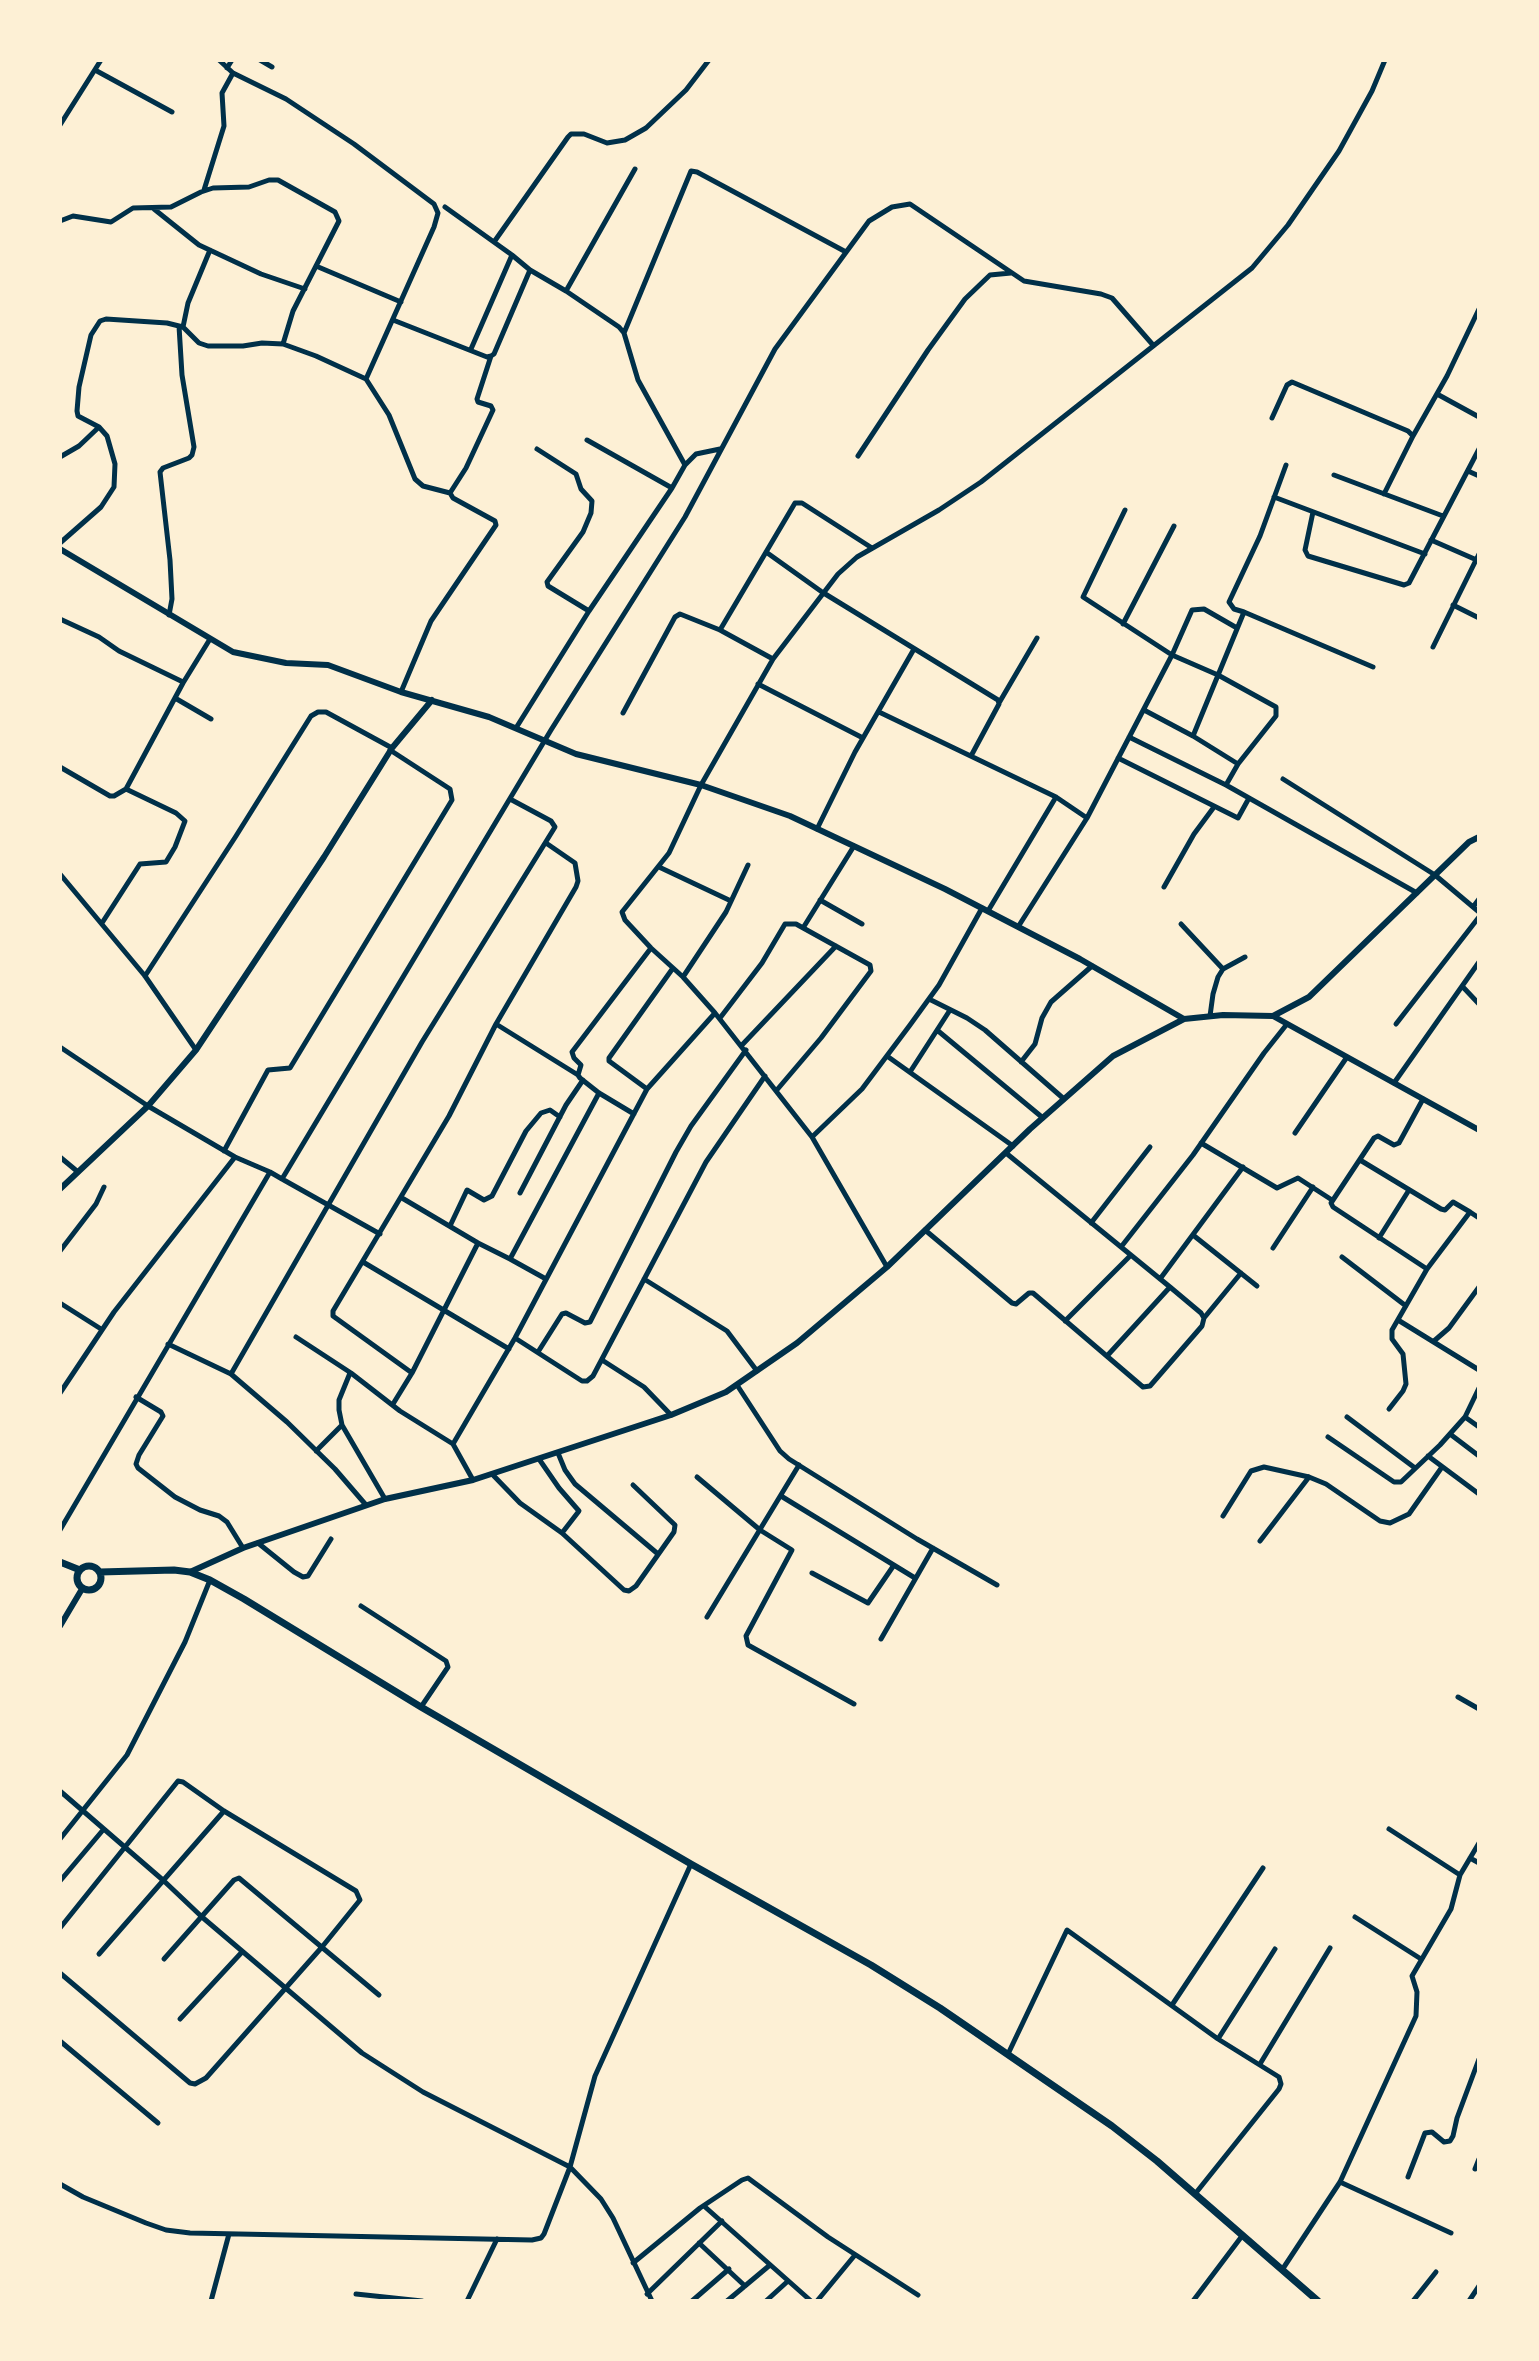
<!DOCTYPE html>
<html>
<head>
<meta charset="utf-8">
<style>
  body { margin:0 }
  #map { position:relative; width:1539px; height:2361px; overflow:hidden; background:#fdf0d5; font-family:"DejaVu Sans",sans-serif }
  canvas { display:block }
  .frame { position:absolute; inset:0; border:62px solid #fdf0d5; pointer-events:none }
</style>
</head>
<body>
<div id="map">
<canvas width="1539" height="2361"></canvas>
<div class="frame"></div>
</div>
<script>
const g = document.querySelector('canvas').getContext('2d');
g.lineJoin = 'round';
const toPath = rows => new Path2D(rows.map(r => 'M' + r).join(''));
function strokePath(path, color, width, dash) { g.strokeStyle = color; g.lineWidth = width; g.lineCap = dash ? 'butt' : 'round'; g.setLineDash(dash || []); g.stroke(path); }
const minor = toPath([
  [260,60,272,67],
  [227,68,232,60],
  [95,70,172,112],
  [60,125,101,60],
  [204,190,224,126,222,93,233,73],
  [445,207,512,255,530,270,566,291,619,327,624,333,638,380,685,465],
  [154,209,199,245,261,274,305,289],
  [60,221,73,216,111,222,133,208,171,207,201,192,213,188,249,187,269,180,278,180,335,212,339,221,293,311,283,344],
  [494,242,568,137,571,134,584,134,607,143,625,140,646,128,686,90,709,60],
  [316,266,401,302],
  [566,291,635,169],
  [393,320,487,357,491,356,494,354,530,270],
  [183,327,188,303,210,250],
  [624,333,691,171,697,172,846,252],
  [471,349,512,255],
  [366,379,389,415,415,479,423,486,450,493],
  [1437,394,1479,417],
  [1272,418,1287,385,1292,382,1408,431,1413,436,1384,494],
  [1413,436,1447,376,1479,309],
  [537,449,576,474,581,489,592,501,591,513,583,532,547,582,548,586,589,611],
  [858,456,928,350,965,299,990,275,1011,273],
  [60,457,79,446,99,427],
  [1468,471,1479,476],
  [1334,475,1443,516],
  [672,488,685,465,696,454,720,449],
  [1274,497,1425,554],
  [1125,510,1083,597,1172,655,1218,675,1276,707,1276,716,1238,764],
  [1313,512,1305,550,1308,556,1404,585,1409,583,1479,449],
  [1431,540,1479,561],
  [60,543,101,507,114,487,115,464,107,436,99,427,78,416,77,411,79,387,91,335,100,321,106,319,167,323,183,327,199,343,208,346,243,346,262,343,283,344,316,356,366,379,434,227,438,213,434,204,354,144,286,99,233,73,219,60],
  [766,552,822,592,998,700,999,704,971,756],
  [1453,605,1479,618],
  [1244,612,1373,667],
  [169,615,172,599,170,560,160,472,163,468,189,458,192,455,194,447,182,375,179,326],
  [60,619,99,637,119,651,183,682],
  [1123,624,1174,526],
  [720,630,795,503,802,503,872,548],
  [1433,647,1479,554],
  [758,684,863,738],
  [401,692,431,621,496,525,495,521,453,498,450,493,466,468,493,410,491,406,478,402,477,399,491,356],
  [175,698,211,719],
  [999,703,1037,638],
  [1144,710,1193,736],
  [879,712,1056,797,1087,818],
  [623,713,675,617,680,614,720,630,773,659],
  [516,728,589,611,672,488,587,440],
  [1129,737,1226,785,1417,893],
  [1118,758,1238,818,1249,798],
  [60,767,110,796,114,796,126,789,183,683,210,639],
  [1283,779,1435,875,1479,912],
  [1226,785,1238,764,1193,736,1244,612,1234,609,1229,602,1260,536,1286,465],
  [817,829,855,752,914,649],
  [659,867,731,901],
  [60,874,145,976,196,1050],
  [1164,887,1194,834,1214,807],
  [820,900,862,924],
  [1473,907,1479,899],
  [988,911,1056,797],
  [102,923,140,864,166,862,175,847,185,821,176,813,126,789],
  [1181,924,1223,969,1218,977,1213,994,1210,1016],
  [1018,927,1087,818,1172,655,1192,610,1204,609,1237,628],
  [803,928,854,846],
  [1223,969,1245,957],
  [145,976,236,836,311,716,318,712,326,712,392,748],
  [683,977,726,912,748,865],
  [1462,986,1479,1004],
  [929,999,967,1018,985,1030,1064,1099],
  [720,1018,762,963,785,924,796,924,870,965,871,971,821,1038,776,1091],
  [496,1024,578,1075],
  [1396,1024,1479,917],
  [937,1030,1043,1118],
  [742,1045,836,946],
  [60,1047,148,1106,235,1157,270,1172],
  [887,1056,1013,1146],
  [1021,1062,1035,1044,1042,1018,1051,1002,1092,966],
  [910,1072,950,1010],
  [1394,1083,1479,962],
  [647,1089,609,1061,609,1058,673,968],
  [1423,1099,1399,1143,1394,1145,1378,1136,1374,1138,1331,1203,1333,1207,1427,1269],
  [634,1114,599,1093,580,1078,578,1075,581,1065,574,1058,572,1052,651,948],
  [1295,1133,1347,1057],
  [812,1137,862,1089,910,1025,939,985,982,908],
  [1201,1143,1277,1188,1298,1178,1332,1200],
  [224,1151,268,1070,290,1068,452,800,450,789,390,750],
  [60,1157,78,1172],
  [1360,1160,1441,1209,1445,1210,1453,1202,1470,1212],
  [282,1179,380,1234],
  [520,1193,566,1105,583,1080],
  [402,1198,478,1243],
  [1091,1223,1150,1147],
  [450,1226,467,1190,484,1200,492,1196,526,1131,541,1113,550,1110,560,1117],
  [925,1230,1012,1303,1016,1304,1029,1293,1033,1293,1143,1387,1150,1386,1202,1326,1204,1318,1201,1313,1170,1287,1006,1153],
  [1193,1235,1257,1286],
  [1379,1238,1409,1190],
  [1121,1247,1193,1155,1264,1053,1287,1024],
  [1273,1248,1313,1187],
  [60,1251,96,1204,104,1187],
  [1342,1257,1406,1306],
  [510,1259,546,1279],
  [363,1262,509,1349],
  [887,1267,812,1137,715,1013,683,977,651,948,625,920,622,912,669,853,701,785,773,659,838,574,857,557,939,510,981,482,1252,268,1288,225,1339,151,1372,91,1385,60],
  [644,1279,727,1331,757,1371],
  [1160,1279,1243,1167],
  [60,1303,101,1329],
  [1204,1318,1241,1273],
  [1398,1320,1479,1370],
  [1065,1321,1131,1255],
  [296,1337,351,1373,400,1411,453,1444,473,1480],
  [515,1338,582,1381,587,1381,593,1376,706,1162,765,1076],
  [1434,1341,1449,1328,1479,1287],
  [168,1344,231,1374,287,1422,335,1469,366,1505],
  [538,1352,562,1314,566,1313,585,1323,590,1322,676,1152,691,1126,746,1050],
  [1107,1356,1170,1287],
  [602,1360,644,1387,671,1415],
  [412,1373,333,1316,333,1311,449,1116,496,1024,576,887,578,881,575,863,546,843],
  [231,1374,422,1042,555,827,551,821,510,799],
  [737,1385,780,1451,789,1459,917,1539,997,1585],
  [60,1393,114,1312,235,1157],
  [136,1397,161,1412,163,1416,139,1455,136,1464,138,1468,175,1497,200,1510,219,1516,227,1522,243,1548],
  [393,1404,412,1373,478,1243,510,1259,599,1093],
  [1389,1409,1403,1391,1406,1384,1403,1354,1392,1339,1392,1330,1427,1269,1470,1212,1479,1218],
  [1347,1417,1415,1468],
  [1465,1417,1479,1427],
  [342,1425,385,1499],
  [1450,1434,1479,1456],
  [1328,1437,1394,1482,1401,1482,1440,1445,1465,1417,1479,1388],
  [453,1444,515,1338,647,1089,715,1013],
  [316,1451,342,1425,339,1410,339,1400,350,1373],
  [558,1453,565,1470,575,1484,658,1554],
  [1428,1456,1479,1494],
  [539,1459,559,1488,579,1511,562,1533],
  [492,1474,520,1503,562,1533,624,1590,629,1591,636,1586,674,1532,675,1525,633,1485],
  [697,1477,760,1530,792,1550,746,1636,748,1645,854,1704],
  [781,1496,915,1578],
  [1223,1516,1251,1471,1264,1467,1309,1477,1326,1484,1380,1521,1390,1523,1409,1514,1442,1467],
  [60,1530,270,1172,282,1179,551,730,685,517,775,349,869,221,892,207,910,204,1024,281,1101,294,1112,298,1153,345],
  [1260,1541,1309,1477],
  [258,1543,294,1572,303,1577,308,1576,331,1539],
  [812,1573,868,1603,894,1565],
  [361,1606,446,1661,448,1667,421,1707],
  [707,1617,799,1465],
  [881,1639,933,1548],
  [1458,1697,1479,1709],
  [60,1791,164,1881,202,1917,362,2053,423,2092,570,2167,544,2234,541,2238,532,2240,190,2233,166,2230,146,2223,83,2197,60,2184],
  [1389,1829,1460,1875],
  [60,1839,127,1755,185,1642,210,1580],
  [1470,1858,1479,1863],
  [60,1881,103,1830],
  [1355,1917,1421,1959],
  [60,1928,178,1781,183,1782,224,1811,356,1891,360,1900,322,1947,206,2078,195,2084,190,2083,60,1973],
  [99,1954,224,1811],
  [164,1959,234,1880,239,1878,379,1995],
  [1172,2005,1263,1868],
  [180,2019,242,1952],
  [1218,2039,1275,1949],
  [60,2041,158,2123],
  [1008,2054,1067,1930,1218,2039,1279,2077,1281,2084,1279,2089,1195,2194],
  [1260,2064,1330,1948],
  [1475,2169,1479,2159],
  [1408,2177,1425,2133,1432,2132,1444,2142,1450,2141,1453,2136,1457,2118,1479,2059],
  [1340,2182,1451,2233],
  [704,2206,811,2301],
  [699,2243,745,2286],
  [633,2263,700,2208,742,2180,748,2178,828,2237,918,2295],
  [1282,2270,1340,2182,1416,2016,1417,1992,1412,1976,1451,1909,1460,1875,1479,1843],
  [356,2294,422,2301],
  [647,2294,722,2221],
  [211,2301,229,2234],
  [467,2301,497,2239],
  [652,2301,613,2218,601,2199,570,2167,595,2076,691,1864],
  [692,2301,729,2269],
  [727,2301,770,2265],
  [766,2301,788,2281],
  [817,2301,855,2255],
  [1193,2301,1242,2236],
  [1413,2301,1436,2272],
  [1469,2301,1479,2286]
]);
const tertiary = toPath([
  [60,549,233,652,286,663,328,665,401,692,489,717,576,754,701,785,790,816,945,889,1080,959,1184,1019],
  [1273,1016,1479,1130],
  [60,1189,148,1106,196,1050,324,857,392,748,432,700],
  [190,1572,243,1548,385,1499,473,1480,671,1415,726,1392,797,1343,887,1267,1030,1129,1113,1056,1184,1019,1223,1015,1273,1016,1309,997,1469,842,1479,837],
  [60,1626,82,1589]
]);
const secondary = toPath([
  [60,1562,80,1570],
  '77 1578a12 12 0 1 1 24 0a12 12 0 1 1-24 0Z',
  [100,1572,174,1570,190,1572,210,1580,244,1599,421,1707,691,1864,871,1965,940,2008,1112,2126,1157,2161,1318,2301]
]);
strokePath(minor, '#003049', 5);
strokePath(tertiary, '#003049', 6);
strokePath(secondary, '#003049', 7);
</script>
</body>
</html>
